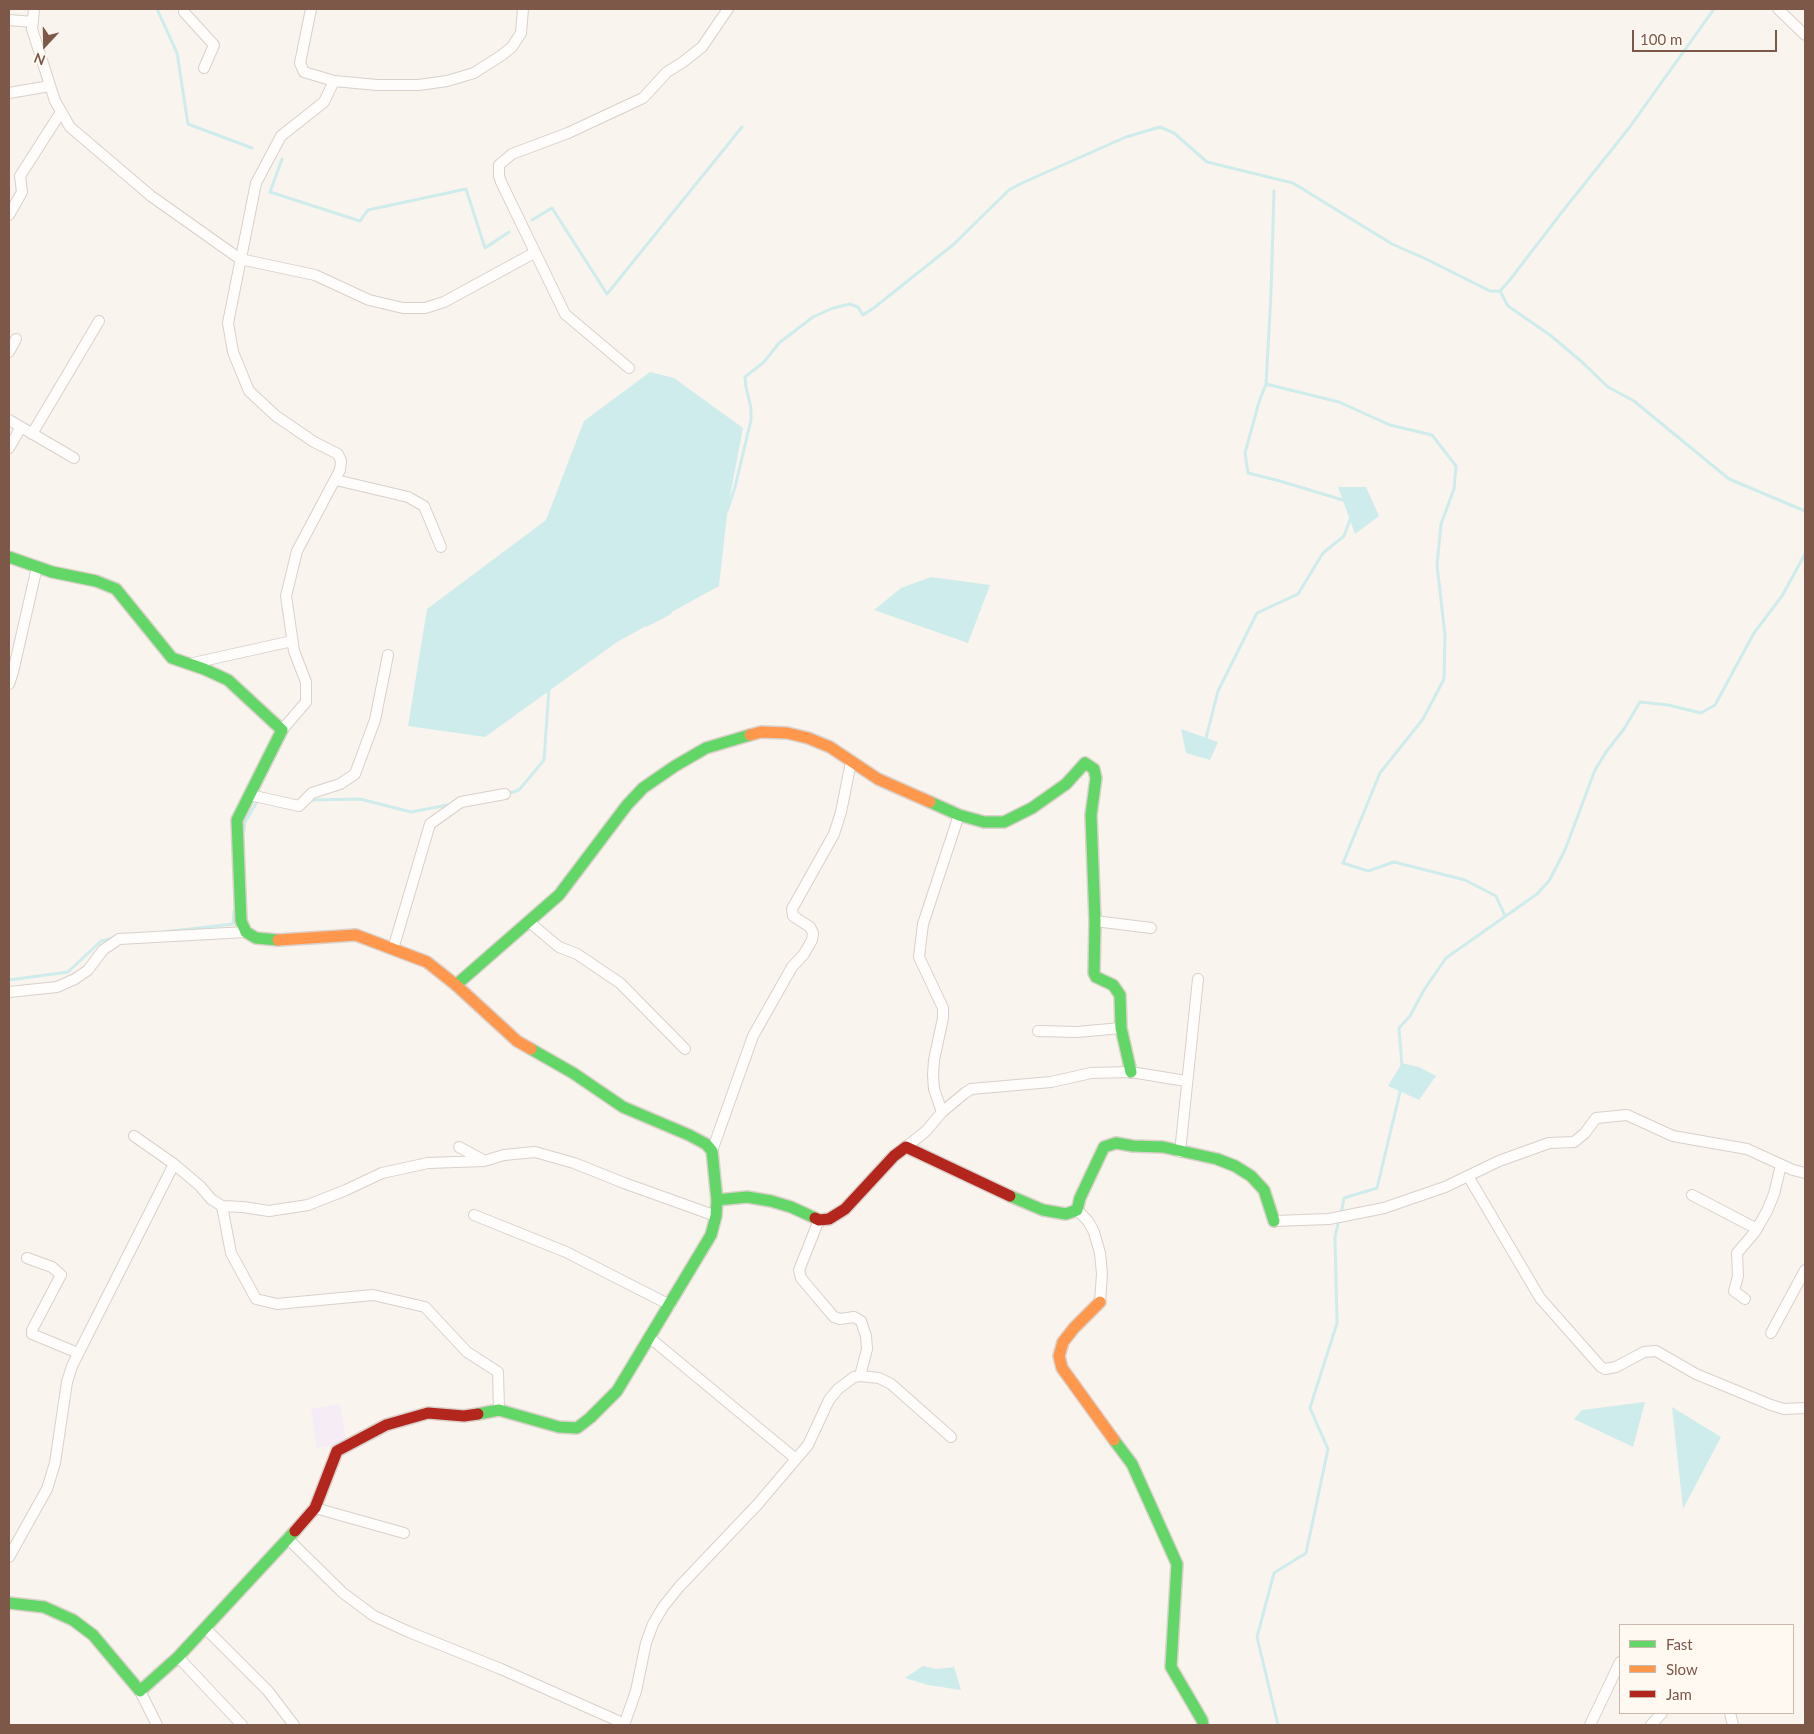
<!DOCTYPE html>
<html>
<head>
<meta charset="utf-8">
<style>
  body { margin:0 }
  #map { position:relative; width:1814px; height:1734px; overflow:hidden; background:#faf4ee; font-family:Lato,sans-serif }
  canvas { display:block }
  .frame { position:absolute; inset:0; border:10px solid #7d5849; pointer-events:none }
  .legend { position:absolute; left:1619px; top:1624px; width:175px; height:90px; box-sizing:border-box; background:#fff9f2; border:1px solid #cbb9ae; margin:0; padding:6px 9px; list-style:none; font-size:15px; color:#7d5849 }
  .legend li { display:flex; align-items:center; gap:10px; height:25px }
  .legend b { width:25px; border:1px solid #cbb9ae }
  .north { position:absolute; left:20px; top:20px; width:50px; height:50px; -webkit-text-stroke:4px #fff9f2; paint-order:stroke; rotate:201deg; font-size:14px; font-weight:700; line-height:20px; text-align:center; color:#7d5849 }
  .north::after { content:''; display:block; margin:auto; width:18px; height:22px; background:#7d5849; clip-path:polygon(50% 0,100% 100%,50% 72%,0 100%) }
  .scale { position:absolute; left:1632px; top:30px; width:145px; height:22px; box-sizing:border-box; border:2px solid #7d5849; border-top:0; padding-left:6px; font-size:15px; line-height:18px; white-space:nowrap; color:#7d5849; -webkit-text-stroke:4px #fff9f2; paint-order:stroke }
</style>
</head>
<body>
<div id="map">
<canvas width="1814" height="1734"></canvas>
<div class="frame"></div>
<ul class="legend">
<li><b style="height:6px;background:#63d668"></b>Fast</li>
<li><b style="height:6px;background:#ff974d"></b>Slow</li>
<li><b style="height:6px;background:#b3261e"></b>Jam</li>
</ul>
<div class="north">N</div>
<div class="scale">100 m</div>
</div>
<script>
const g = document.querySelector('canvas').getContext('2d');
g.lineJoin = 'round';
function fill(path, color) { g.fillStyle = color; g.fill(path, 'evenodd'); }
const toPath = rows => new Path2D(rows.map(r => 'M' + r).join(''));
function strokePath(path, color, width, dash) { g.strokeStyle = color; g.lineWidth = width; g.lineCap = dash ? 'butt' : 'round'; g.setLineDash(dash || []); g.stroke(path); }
const education = toPath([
  [340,1404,347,1443,317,1448,311,1409]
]);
const water = toPath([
  [650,372,674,378,743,428,728,506,719,586,617,642,485,737,408,726,427,609,546,520,584,421],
  [1338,487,1366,487,1379,516,1355,534],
  [931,577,990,585,968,643,874,610,901,588],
  [1181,729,1218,742,1210,760,1186,753],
  [1402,1063,1419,1067,1436,1076,1419,1100,1388,1086],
  [1645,1402,1633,1447,1574,1419,1582,1410],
  [1672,1407,1721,1437,1683,1509],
  [923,1666,936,1669,954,1667,961,1690,928,1685,905,1678]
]);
const stream = toPath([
  [157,9,177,53,188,124,252,148],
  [282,159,270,192,360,221,368,210,466,189,485,248,509,232],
  [1274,191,1271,293,1266,384,1339,402,1390,425,1432,435,1456,466,1454,489,1441,524,1437,565,1445,635,1444,679,1423,719,1380,773,1343,863,1368,871,1394,862,1465,880,1496,896,1505,916],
  [532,220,552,208,607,294,742,127],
  [1500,291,1508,306,1550,335,1582,362,1608,387,1634,401,1729,479,1805,511],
  [1266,384,1259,402,1245,453,1248,473,1280,481,1346,501],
  [727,511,735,487,751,420,751,408,746,387,745,377,764,362,779,343,813,317,833,308,850,304,858,307,863,315,875,307,954,244,1009,190,1022,183,1126,137,1160,127,1174,133,1207,162,1293,183,1392,244,1426,259,1490,291,1500,291,1509,281,1562,212,1629,128,1714,9],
  [647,625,670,613],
  [1206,738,1218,691,1257,613,1298,594,1323,553,1344,536,1351,517],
  [507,794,519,790,544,760,549,688],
  [309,800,360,799,411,812,453,804],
  [244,830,245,822,258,800],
  [164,932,233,924,234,911],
  [9,980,68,972,101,941,111,939],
  [1402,1067,1399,1028,1410,1016,1424,990,1446,958,1537,894,1549,881,1565,850,1595,770,1606,752,1624,729,1640,702,1668,705,1701,713,1715,705,1754,633,1782,596,1805,554],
  [1341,1214,1344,1198,1377,1188,1401,1088],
  [1278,1725,1257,1637,1274,1573,1306,1553,1328,1449,1310,1408,1337,1323,1335,1237,1339,1220]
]);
const street = toPath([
  [34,9,32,29,55,101,70,127,151,196,240,259,315,275,369,300,403,308,425,308,444,302,534,253],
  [184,9,184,12,214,45,204,68],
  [311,9,300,63,304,72,334,81,377,85,419,85,447,81,474,73,502,55,512,47,521,33,523,9],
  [1778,9,1805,35],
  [9,20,33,22],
  [9,93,50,86],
  [9,215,22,192,20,176,61,112],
  [9,352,16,339],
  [629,368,565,314,501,182,499,176,499,165,512,154,568,133,643,98,667,72,683,62,702,47,728,9],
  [9,420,74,458],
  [32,434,99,321],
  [9,448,21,427],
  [336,480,408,497,424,506,441,547],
  [189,664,292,641],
  [9,684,13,672,37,567],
  [282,730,306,702,306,682,294,651,286,596,297,551,340,470,341,461,338,454,314,442,276,416,249,391,233,352,228,323,256,183,281,136,324,102,334,81],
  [250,795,299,806,312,793,340,784,355,774,375,720,388,655],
  [1095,921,1151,928],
  [529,922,559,947,577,954,620,983,685,1049],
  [393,949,430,824,461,802,505,794],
  [9,992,57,987,75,979,88,970,103,950,119,939,246,932],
  [1038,1031,1077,1032,1121,1028],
  [942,1112,934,1089,933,1075,934,1060,943,1018,943,1008,919,957,923,924,959,815],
  [134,1136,174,1164,200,1186,211,1199,222,1206,243,1207,269,1211,308,1205,346,1190,382,1173,428,1163,484,1161,504,1155,535,1152,574,1163,624,1183,716,1216],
  [459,1147,483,1160],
  [906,1147,926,1131,942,1112,965,1093,971,1089,1051,1082,1091,1073,1131,1072,1186,1081],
  [712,1151,753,1036,792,967,804,954,812,940,813,933,810,927,793,916,792,909,834,834,841,812,851,762],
  [1180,1152,1198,979],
  [1468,1176,1540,1298,1601,1367,1605,1369,1616,1367,1644,1352,1656,1351,1696,1374,1771,1405,1784,1409,1805,1408],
  [1692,1195,1757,1229],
  [222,1206,231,1253,256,1299,277,1304,373,1295,425,1307,467,1352,498,1372,499,1410],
  [1077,1210,1088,1221,1094,1232,1100,1253,1102,1274,1100,1302],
  [474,1215,566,1252,670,1305],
  [819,1220,799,1270,801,1278,811,1290,834,1317,840,1319,854,1317,861,1321,866,1336,867,1349,860,1376],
  [1274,1221,1329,1219,1384,1208,1445,1187,1499,1161,1549,1143,1574,1142,1585,1133,1596,1118,1627,1115,1673,1136,1747,1149,1793,1170,1805,1173],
  [27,1258,52,1267,61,1275,32,1330,32,1334,78,1353],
  [1745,1299,1734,1291,1738,1276,1737,1253,1755,1232,1767,1211,1774,1194,1781,1165],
  [1771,1333,1805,1270],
  [650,1338,796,1459],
  [315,1508,404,1533],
  [287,1538,343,1593,374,1616,409,1632,501,1669,625,1724],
  [9,1557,47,1489,55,1463,67,1382,72,1366,174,1164],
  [205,1628,268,1691,294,1725],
  [178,1657,242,1725],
  [140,1691,157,1725],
  [1730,1713,1733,1725],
  [624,1725,636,1691,646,1643,653,1624,663,1607,679,1587,757,1505,808,1445,829,1400,838,1389,854,1377,860,1376,879,1378,891,1384,951,1437],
  [1590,1725,1620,1662],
  [1651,1725,1662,1713]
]);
const fast = toPath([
  [9,557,52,572,96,581,116,589,172,658,204,669,228,680,282,730,237,820,241,921,246,932,256,938,278,940],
  [930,802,959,815,984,822,1004,822,1032,808,1066,784,1085,763,1094,769,1096,778,1091,815,1095,921,1094,973,1096,977,1113,985,1120,995,1121,1028,1131,1072],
  [456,985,559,895,627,805,643,788,675,766,706,748,750,735],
  [531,1049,573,1073,623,1107,689,1135,706,1144,712,1151,717,1200],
  [1010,1196,1043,1210,1066,1214,1077,1210,1080,1198,1104,1147,1116,1143,1133,1146,1163,1147,1217,1159,1235,1166,1251,1176,1264,1190,1274,1221],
  [478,1414,499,1410,559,1427,577,1428,590,1418,617,1391,711,1235,716,1216,717,1200,747,1197,771,1201,791,1207,815,1218],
  [1114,1440,1132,1464,1177,1564,1171,1667,1202,1720,1203,1725],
  [9,1603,44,1607,73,1620,93,1635,140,1691,178,1657,295,1531]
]);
const slow = toPath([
  [750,735,761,732,787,733,808,738,830,747,878,779,930,802],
  [278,940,356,935,427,962,456,985,517,1041,531,1049],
  [1100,1302,1074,1328,1063,1342,1059,1356,1062,1368,1114,1440]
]);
const jam = toPath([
  [815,1218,819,1220,829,1219,845,1209,894,1156,906,1147,1010,1196],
  [295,1531,315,1508,337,1451,386,1425,428,1413,464,1416,478,1414]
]);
fill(education, '#f6ecf5');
fill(water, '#ceecec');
strokePath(stream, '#ceecec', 3);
strokePath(street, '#d9d0ca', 12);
strokePath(fast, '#dbd1cb', 14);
strokePath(slow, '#dbd1cb', 14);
strokePath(jam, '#dbd1cb', 14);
strokePath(street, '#fefdfc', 10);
strokePath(fast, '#63d668', 11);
strokePath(slow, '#ff974d', 11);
strokePath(jam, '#b3261e', 11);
</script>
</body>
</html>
